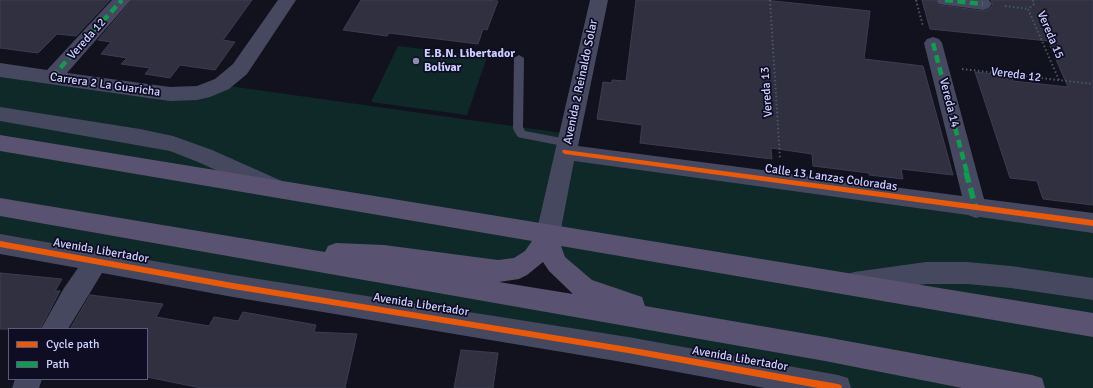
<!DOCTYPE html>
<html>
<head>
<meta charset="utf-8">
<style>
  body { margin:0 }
  #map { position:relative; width:1093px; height:388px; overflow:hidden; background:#12121e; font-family:Signika,sans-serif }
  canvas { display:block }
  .legend { position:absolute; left:8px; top:328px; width:140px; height:52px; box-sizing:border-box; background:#0e0d23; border:1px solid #5b5b7b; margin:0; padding:5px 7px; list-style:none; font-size:12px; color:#cfcfff }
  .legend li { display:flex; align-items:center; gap:8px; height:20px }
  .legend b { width:20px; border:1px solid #5b5b7b }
</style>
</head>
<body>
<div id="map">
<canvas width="1093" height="388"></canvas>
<ul class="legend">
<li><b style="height:5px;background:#e8590c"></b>Cycle path</li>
<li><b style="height:5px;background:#139951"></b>Path</li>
</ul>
</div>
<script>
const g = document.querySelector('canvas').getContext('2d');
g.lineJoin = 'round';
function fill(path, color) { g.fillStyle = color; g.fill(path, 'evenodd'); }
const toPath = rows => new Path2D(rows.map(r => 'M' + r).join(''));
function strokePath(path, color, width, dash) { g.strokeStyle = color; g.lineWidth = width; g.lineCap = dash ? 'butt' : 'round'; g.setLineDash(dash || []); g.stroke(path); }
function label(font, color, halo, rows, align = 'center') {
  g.font = font + ' Signika,sans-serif'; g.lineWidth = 3.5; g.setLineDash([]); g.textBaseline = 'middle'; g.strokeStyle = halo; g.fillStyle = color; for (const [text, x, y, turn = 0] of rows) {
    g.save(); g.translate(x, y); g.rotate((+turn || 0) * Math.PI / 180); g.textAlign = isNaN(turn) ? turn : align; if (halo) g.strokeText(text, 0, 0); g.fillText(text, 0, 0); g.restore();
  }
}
const green = toPath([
  [398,46,487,57,467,115,371,102],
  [0,71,170,94,222,85,569,134,547,232,280,188,206,155,0,113],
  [0,114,140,137,279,189,853,284,926,273,1093,289,1093,388,838,388,0,244],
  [550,252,615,299,702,328,289,256,519,268],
  [566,153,1093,225,1093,287,1011,275,853,282,549,233]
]);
const building = toPath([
  [0,0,110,0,76,36,57,34,38,53,0,48,0,0],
  [132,0,252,0,223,40,235,42,215,70,180,65,170,78,145,74,150,68,121,64,127,58,101,54,111,42,98,40,132,0],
  [361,0,483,0,498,1,487,30,483,29,478,44,389,33,387,36,343,30,361,0],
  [636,0,764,0,870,11,864,59,923,66,953,175,901,169,903,179,869,175,869,173,813,166,812,154,771,148,772,159,640,143,642,125,597,119,603,82,612,83,612,80,626,81,636,0],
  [922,0,935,0,939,5,983,11,989,9,993,5,991,0,1093,0,1093,205,1043,199,1037,181,1010,178,975,72,1011,76,1013,81,1068,87,1048,41,930,29,922,0],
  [0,273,62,279,55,291,60,291,40,329,0,329,0,273],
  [90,295,163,304,156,317,209,326,214,317,238,321,243,312,316,325,314,332,357,334,345,388,201,388,147,377,147,329,70,329,90,295],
  [461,350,498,353,493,388,454,388,461,350]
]);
const path = toPath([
  [770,0,780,159],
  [916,0,923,26],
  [1033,0,1034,4,1028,9,1059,80],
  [1005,6,1028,9],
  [962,69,1093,84]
]);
const lane = toPath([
  [519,55,524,58,523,127,525,131,572,140,573,143,572,146,568,147,522,138,518,137,514,131,513,128,514,58,519,55]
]);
const street = toPath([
  [112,0,131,0,67,73,170,87,197,86,215,79,233,64,278,0,296,0,247,74,229,89,210,97,197,100,170,101,0,77,0,63,47,70,112,0],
  [590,0,608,0,578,146,962,196,924,43,927,39,933,37,939,39,942,43,984,199,1093,213,1093,233,980,217,976,218,968,215,574,161,560,234,556,241,548,244,540,241,536,234,590,0],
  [936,0,989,0,992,4,989,8,983,10,945,5,939,4,936,0],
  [0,107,140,129,173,136,212,150,284,182,287,188,284,194,276,197,198,162,170,151,0,121,0,107],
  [0,234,233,275,628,337,838,375,848,378,851,388,765,388,628,363,233,297,102,273,68,329,41,329,64,288,78,268,0,254,0,234],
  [926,262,967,262,1011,266,1093,278,1093,300,1011,288,967,284,926,284,854,294,845,291,842,283,845,275,854,272,926,262],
  [15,379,42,379,39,388,12,388,15,379]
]);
const primary = toPath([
  [0,135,1093,313,1093,337,561,246,565,257,592,280,642,297,645,306,825,337,1032,375,1042,378,1045,388,962,388,825,361,0,216,0,198,325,252,328,246,336,243,384,245,498,260,514,258,525,251,532,241,0,151,0,135],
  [543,262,549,271,573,294,499,282,519,279,527,275,543,262]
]);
const quietFar1 = toPath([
  [945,0,983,4],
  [933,43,967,173],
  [52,77,122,0]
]);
const quiet = toPath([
  [966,172,976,209]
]);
const cycleway = toPath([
  [563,150,565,150,1093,220,1093,226,565,154,562,152,563,150],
  [0,241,233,283,628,347,838,384,841,385,842,388,818,388,628,353,233,289,0,247,0,241]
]);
const markers = [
  [416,61,4,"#8d8db0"]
];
const streetNames = [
  ["Vereda 15",1050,35,67],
  ["Vereda 12",87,39,-48],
  ["Vereda 12",1016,75,7],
  ["Avenida 2 Reinaldo Solar",581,82,-78],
  ["Carrera 2 La Guaricha",105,85,8],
  ["Vereda 13",767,92,-94],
  ["Vereda 14",949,103,76],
  ["Calle 13 Lanzas Coloradas",831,178,8],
  ["Avenida Libertador",101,251,10],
  ["Avenida Libertador",421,305,9],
  ["Avenida Libertador",740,359,10]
];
const poiNames = [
  ["E.B.N. Libertador",424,54],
  ["Bolívar",424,68]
];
fill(green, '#0f2928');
fill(building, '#303040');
strokePath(building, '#3d3c52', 1);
strokePath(path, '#465965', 2, [1.5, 2.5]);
fill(lane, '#46485f');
fill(street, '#46485f');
fill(primary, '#595271');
strokePath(quietFar1, '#139951', 4.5, [8, 4.5]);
strokePath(quiet, '#139951', 5.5, [11, 5.5]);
fill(cycleway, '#e8590c');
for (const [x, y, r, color] of markers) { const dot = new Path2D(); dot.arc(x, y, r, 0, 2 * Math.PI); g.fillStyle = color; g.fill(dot); strokePath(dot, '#0e0d23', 1.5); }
label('12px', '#cfcfff', '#0e0d23', streetNames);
label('bold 12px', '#cfcfff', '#0e0d23', poiNames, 'left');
</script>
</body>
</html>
